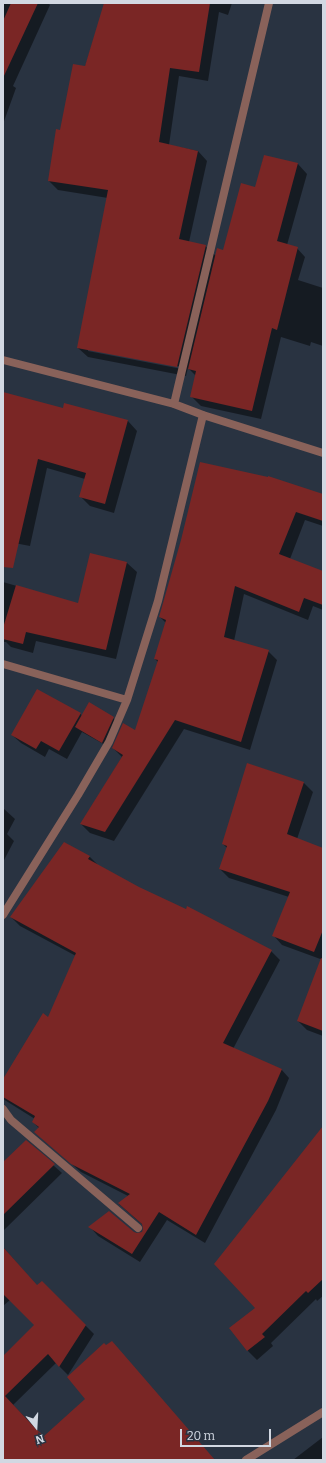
<!DOCTYPE html>
<html>
<head>
<meta charset="utf-8">
<style>
  body { margin:0 }
  #map { position:relative; width:326px; height:1463px; overflow:hidden; background:#293341; font-family:Bitter,serif }
  canvas { display:block }
  .frame { position:absolute; inset:0; border:4px solid #d2d8e2; pointer-events:none }
  .north { position:absolute; left:16px; top:1407px; width:40px; height:40px; -webkit-text-stroke:3px #293341; paint-order:stroke; rotate:162deg; font-size:11px; font-weight:700; line-height:16px; text-align:center; color:#d2d8e2 }
  .north::after { content:''; display:block; margin:auto; width:14px; height:18px; background:#d2d8e2; clip-path:polygon(50% 0,100% 100%,50% 72%,0 100%) }
  .scale { position:absolute; left:180px; top:1429px; width:91px; height:18px; box-sizing:border-box; border:2px solid #d2d8e2; border-top:0; padding-left:5px; font-size:12px; line-height:14px; white-space:nowrap; color:#d2d8e2; -webkit-text-stroke:3px #293341; paint-order:stroke }
</style>
</head>
<body>
<div id="map">
<canvas width="326" height="1463"></canvas>
<div class="frame"></div>
<div class="north">N</div>
<div class="scale">20 m</div>
</div>
<script>
const g = document.querySelector('canvas').getContext('2d');
g.lineJoin = 'round';
function fill(path, color) { g.fillStyle = color; g.fill(path, 'evenodd'); }
const toPath = rows => new Path2D(rows.map(r => 'M' + r).join(''));
function strokePath(path, color, width, dash) { g.strokeStyle = color; g.lineWidth = width; g.lineCap = dash ? 'butt' : 'round'; g.setLineDash(dash || []); g.stroke(path); }
const shadow = toPath([
  [3,3,48,3,50,5,13,86,16,88,3,124],
  [105,3,232,3,228,15,219,12,208,81,179,76,169,145,198,151,207,161,189,242,205,246,216,256,224,251,256,188,264,156,298,164,307,174,287,245,296,247,305,257,298,280,323,288,323,346,311,342,310,346,281,337,261,419,201,406,191,396,196,376,188,368,186,376,88,357,78,348,108,198,58,190,49,181,61,131,85,67],
  [88,349,182,367,182,369,88,351],
  [3,393,63,409,128,421,137,431,114,513,90,506,81,497,85,479,47,468,30,546,9,542,3,566],
  [323,495,323,526,305,520,290,559,323,572,323,610,313,606,308,620,244,594,234,641,268,651,277,660,250,750,184,729,114,841,90,833,81,824,122,757,113,748,136,732,158,662,155,659,166,623,160,617,182,540],
  [91,554,127,563,137,572,116,659,36,641,33,653,11,647,6,642,3,642,3,582,79,604],
  [80,713,82,716,113,718,118,723,107,746,82,732,67,759,49,749,45,757,21,743,12,735],
  [248,765,304,783,313,792,297,839,323,849,323,960,282,945,274,936,289,897,229,878,220,869,227,848,223,844],
  [3,808,15,819,7,834,14,841,3,862],
  [65,843,90,857,98,865,139,888,186,910,187,907,271,951,280,960,233,1049,281,1069,289,1078,276,1110,205,1243,167,1220,140,1262,98,1236,90,1227,137,1234,143,1233,145,1229,143,1225,119,1204,128,1196,81,1172,35,1132,39,1128,33,1122,35,1119,3,1099,3,1081,49,1018,76,956,20,926,11,917],
  [323,998,323,1036,307,1030,298,1021],
  [323,1128,323,1296,317,1301,316,1299,271,1343,273,1346,257,1360,248,1351,231,1328,257,1308],
  [26,1141,62,1173,3,1231,3,1164],
  [3,1247,37,1286,42,1282,94,1334,68,1375,56,1363,13,1405,44,1437,213,1460,3,1460,3,1358,36,1325,10,1300,3,1306],
  [323,1437,323,1460,293,1460]
]);
const building = toPath([
  [11,3,38,3,3,78,3,21],
  [104,3,210,3,199,72,170,68,159,142,198,151,179,239,206,245,177,367,77,348,108,190,48,181,56,129,60,130,73,64,85,66],
  [264,155,298,163,277,241,298,247,277,330,272,328,252,411,190,397,196,371,188,369,217,248,223,250,241,183,255,187],
  [3,392,63,408,64,403,128,420,105,504,79,497,86,473,38,459,13,568,3,567],
  [200,462,268,477,268,476,323,494,323,521,296,512,279,554,323,571,323,605,304,598,299,612,235,586,224,637,269,650,241,742,175,720,105,832,80,824,123,755,112,748,123,723,135,730,158,660,154,659,166,620,159,617,181,540],
  [90,553,127,562,106,650,26,632,23,644,3,639,3,628,16,585,78,603],
  [37,689,81,713,59,751,41,741,36,749,11,735],
  [89,702,114,717,102,743,75,727],
  [247,763,304,782,287,834,323,848,323,930,314,952,272,936,290,892,219,869,227,846,222,844],
  [64,842,90,856,88,859,139,887,186,909,187,906,272,950,223,1043,282,1069,268,1101,196,1235,159,1212,132,1254,88,1227,109,1211,134,1232,137,1233,142,1232,143,1229,142,1224,118,1203,130,1194,71,1164,34,1132,39,1127,32,1122,35,1116,3,1097,3,1079,43,1013,48,1017,76,953,10,917],
  [321,958,323,959,323,1031,297,1021],
  [323,1126,323,1279,308,1293,306,1291,262,1334,265,1337,247,1351,229,1328,255,1308,214,1264],
  [26,1140,55,1164,3,1215,3,1162],
  [3,1247,37,1285,42,1281,86,1325,59,1367,48,1354,5,1396,36,1429,44,1436,85,1399,67,1377,104,1343,106,1345,112,1341,215,1460,3,1460,3,1356,34,1325,3,1294]
]);
const street = toPath([
  [3,360,174,404,203,415,323,453],
  [174,404,269,3],
  [3,664,127,700],
  [3,915,78,795,109,742,127,700,158,601,203,415],
  [3,1109,11,1120,138,1228],
  [246,1460,323,1412]
]);
fill(shadow, '#0007');
fill(building, '#7a2625');
strokePath(street, '#89625a', 8);
</script>
</body>
</html>
